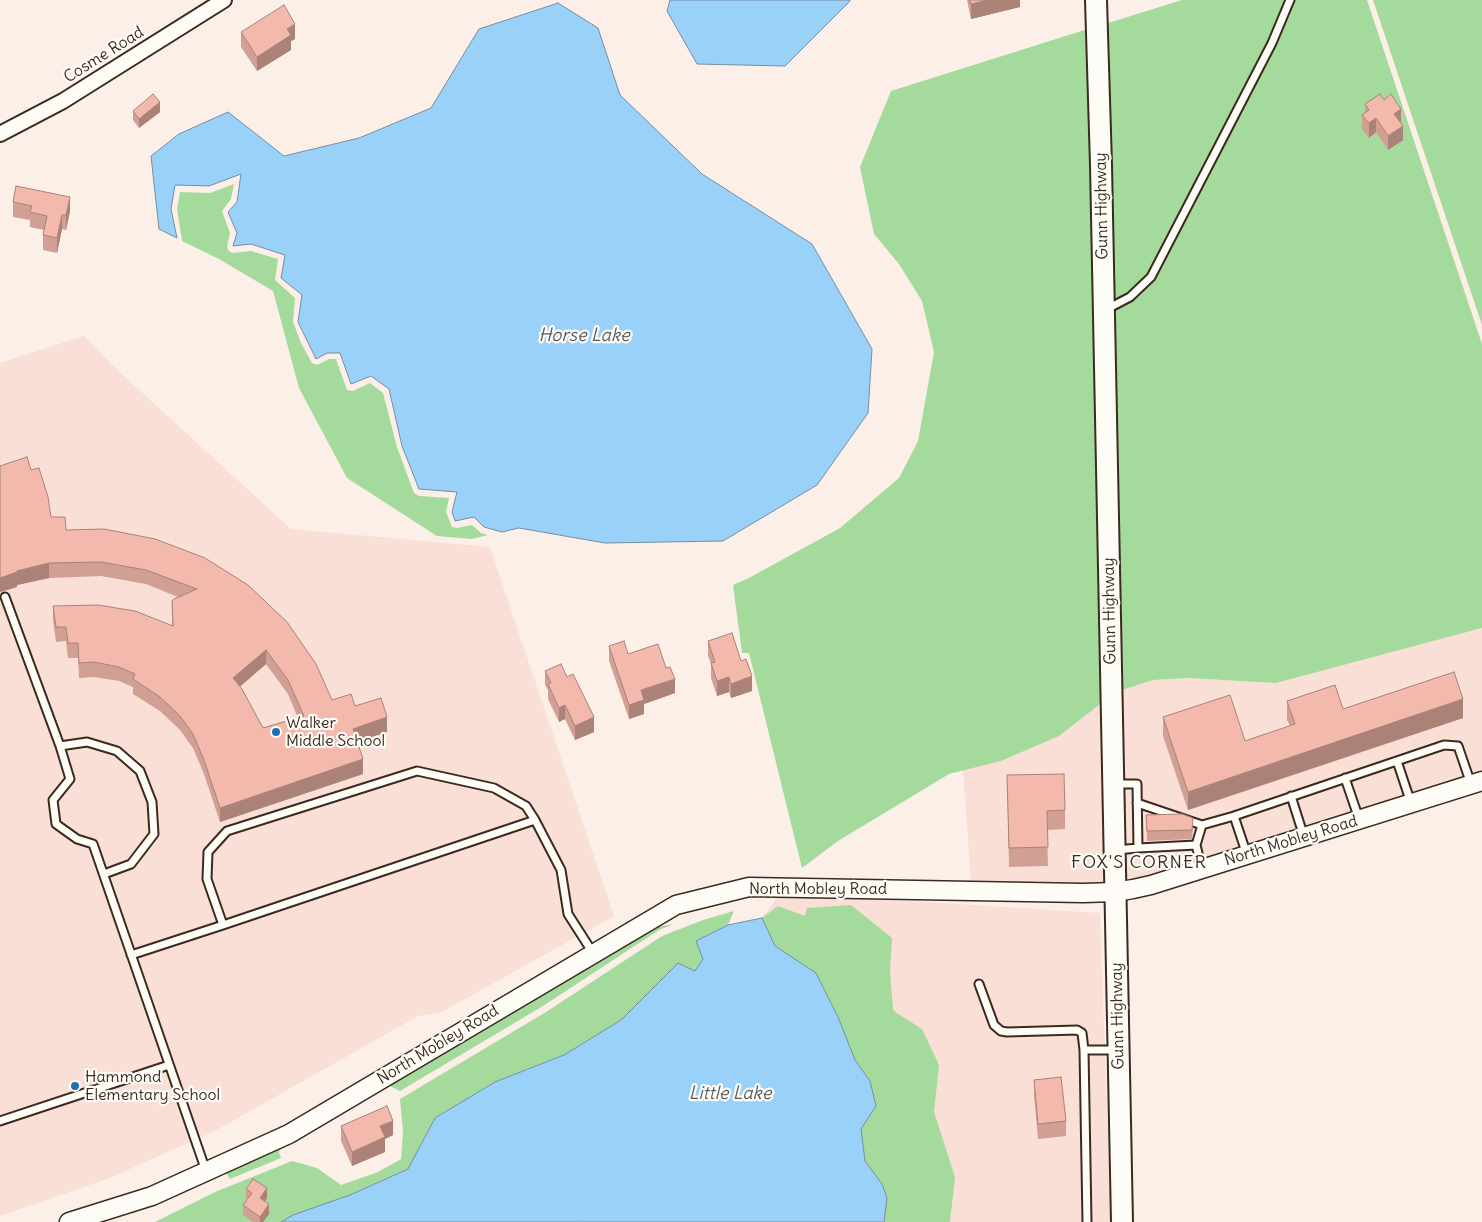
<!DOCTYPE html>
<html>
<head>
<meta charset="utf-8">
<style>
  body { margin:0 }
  canvas { display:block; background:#fbefe8 }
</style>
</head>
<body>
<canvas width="1482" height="1222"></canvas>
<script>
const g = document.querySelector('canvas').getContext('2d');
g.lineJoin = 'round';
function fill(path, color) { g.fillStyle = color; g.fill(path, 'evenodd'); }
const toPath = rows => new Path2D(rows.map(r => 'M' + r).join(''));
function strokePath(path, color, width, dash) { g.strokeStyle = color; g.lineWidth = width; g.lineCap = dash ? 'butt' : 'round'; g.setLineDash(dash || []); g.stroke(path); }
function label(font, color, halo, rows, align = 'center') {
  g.font = font + ' Delius,sans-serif'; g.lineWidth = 4.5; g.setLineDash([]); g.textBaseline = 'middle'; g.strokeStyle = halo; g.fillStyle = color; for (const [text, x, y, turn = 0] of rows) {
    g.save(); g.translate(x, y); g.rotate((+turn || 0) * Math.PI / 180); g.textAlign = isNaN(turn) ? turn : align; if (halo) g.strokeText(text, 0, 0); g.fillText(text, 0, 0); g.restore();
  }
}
const built = toPath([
  [84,336,113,366,291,529,490,547,614,916,440,1013,418,1016,213,1132,107,1179,0,1216,0,363],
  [1482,628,1482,773,1149,878,1122,883,1119,691,1152,680,1188,678,1276,683],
  [1104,701,1108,884,971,883,963,770,1001,761,1059,736],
  [781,893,1100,913,1111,1222,884,1222,886,1198,855,1060,838,1017,816,973,762,918]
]);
const green = toPath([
  [1182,0,1367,0,1482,344,1482,628,1276,683,1188,678,1153,680,1119,691,1105,24],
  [1373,0,1482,0,1482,325],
  [1091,28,1104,701,1059,736,1001,761,949,774,838,841,802,868,749,653,742,653,733,585,749,578,840,528,899,478,918,441,934,352,922,301,899,264,874,234,860,167,891,91],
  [234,184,231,199,222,211,230,233,227,246,228,250,232,253,251,251,278,259,275,280,295,298,293,322,301,343,312,363,317,365,329,359,336,359,347,390,353,391,370,383,383,393,397,447,414,493,419,496,449,498,446,512,452,527,457,528,472,525,481,533,488,535,472,539,437,536,347,478,299,388,273,291,219,259,182,241,177,209,180,192,210,193],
  [851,905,892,938,890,971,893,1009,895,1012,922,1029,939,1065,934,1112,955,1177,950,1222,884,1222,886,1198,882,1184,865,1161,861,1129,876,1106,870,1081,855,1060,838,1017,816,973,775,946,762,918,778,906,805,916,807,908],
  [734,911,728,925,696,941,703,959,695,971,678,963,621,1020,564,1055,495,1082,435,1118,408,1169,350,1195,293,1215,281,1222,155,1222,215,1192,292,1161,317,1168,341,1185,378,1172,401,1159,403,1132,400,1099,546,1012,662,936,703,920],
  [674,924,659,930,543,1006,400,1091,390,1086,386,1086,282,1147,279,1152,281,1158,230,1179,225,1171,652,928]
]);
const water = toPath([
  [670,0,850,0,850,1,785,66,697,64,667,11,670,0],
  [558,3,598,28,620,95,702,174,812,244,872,349,868,413,817,485,723,541,605,543,519,528,502,532,484,527,474,517,455,521,452,512,457,492,419,489,402,446,389,389,371,376,351,384,340,353,327,353,316,359,298,322,302,295,281,278,285,255,251,244,233,246,237,233,228,212,237,202,241,174,209,186,175,185,171,209,177,238,159,229,151,156,179,134,228,112,284,156,359,138,431,108,479,29,558,3],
  [762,918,775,946,816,973,838,1017,855,1060,870,1081,876,1106,861,1129,865,1161,882,1184,887,1198,884,1222,281,1222,293,1215,350,1195,408,1169,435,1118,495,1082,564,1055,621,1020,678,963,695,971,703,959,696,941,728,925,762,918]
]);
const service = toPath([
  [1107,309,1130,297,1151,277,1272,43,1290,0],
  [5,597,60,746,70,779,53,800,56,824,77,839,93,844,206,1171],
  [60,746,87,742,117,751,140,771,152,802,154,834,131,864,104,874],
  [1397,761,1411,803],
  [1345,778,1359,819],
  [1114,784,1137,784,1138,848,1196,845],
  [1291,796,1304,837],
  [1137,803,1202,825],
  [535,820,561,870,568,914,593,953],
  [1116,850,1138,848],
  [1247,855,1234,816,1444,745,1458,746,1471,784],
  [1202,869,1196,845,1202,825,1234,816],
  [131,955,223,925,535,820,526,806,494,788,417,771,227,831,208,852,207,879,223,925],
  [979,984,994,1025,1001,1031,1007,1032,1077,1030,1082,1033,1084,1050],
  [0,1121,169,1065],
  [1087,1222,1084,1050,1118,1050]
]);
const minor = toPath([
  [0,134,63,101,224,0]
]);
const tertiary = toPath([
  [69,1222,152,1196,289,1134,676,905,749,887,1083,893,1115,892,1133,889,1151,885,1482,781]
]);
const secondary = toPath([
  [1096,0,1101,165,1122,1222]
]);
const wall = toPath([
  [967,0,1020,0,1020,7,971,19],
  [241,32,295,39,291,41,291,50,257,71,241,47],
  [1365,104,1401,123,1403,140,1388,150,1376,132,1369,138,1362,129,1362,115,1365,113],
  [133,111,160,112,139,128,133,120],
  [13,202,70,211,66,230,62,229,57,253,43,250,43,235,44,230,30,227,30,220,13,217],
  [0,466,31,470,51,517,66,530,155,539,332,700,355,706,387,732,357,742,363,774,220,822,204,774,193,748,180,730,160,711,133,694,133,687,119,681,94,677,79,678,78,658,68,658,66,641,56,642,53,620,53,606,172,625,172,601,178,597,146,584,101,576,49,578,17,585,17,587,0,592],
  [266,664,288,694,298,718,263,728,240,687],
  [708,641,741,661,752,691,731,698,729,692,717,696,711,678,711,664,708,656],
  [609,646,628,654,675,693,644,704,644,714,629,719,609,661],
  [545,671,594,732,575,740,565,719,559,722,548,699,548,690,545,685],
  [1287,701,1343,709,1463,718,1188,810,1163,736,1163,717,1245,741,1290,726,1287,720],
  [1007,775,1065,810,1065,829,1047,830,1048,866,1009,867],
  [1146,815,1193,827,1192,839,1147,841],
  [1034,1080,1066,1121,1066,1136,1038,1139,1034,1095],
  [341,1126,393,1135,385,1139,385,1152,352,1166,341,1141],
  [246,1189,267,1198,265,1201,269,1214,263,1222,253,1222,243,1215,243,1205,247,1199,246,1198]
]);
const shadedWall = toPath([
  [988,0,1020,0,1020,7,971,19,971,4],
  [295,24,295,39,291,41,291,50,257,71,257,57,287,29],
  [160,102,160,112,139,128,139,119],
  [1401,109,1401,123,1394,114],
  [1376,118,1376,132,1369,138,1369,123],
  [1403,126,1403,140,1388,150,1388,136],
  [70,197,70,211,66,230,66,215],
  [62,215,62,229,57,253,57,238],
  [49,563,49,578,17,585,17,587,0,592,0,578,17,571],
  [266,650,266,664,233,692,233,678],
  [752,676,752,691,731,698,731,684],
  [729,677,729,692,717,696,717,681],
  [675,679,675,693,644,704,644,714,629,719,629,705,641,690],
  [1463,699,1463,718,1188,810,1188,792],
  [565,705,565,719,559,722,559,708],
  [387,717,387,732,353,743,353,729],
  [594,717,594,732,575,740,575,726],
  [363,759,363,774,220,822,220,808],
  [393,1121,393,1135,385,1139,385,1152,352,1166,352,1152,380,1126],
  [267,1188,267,1198,260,1208,260,1198],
  [269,1204,269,1214,263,1222,260,1222,260,1217]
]);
const building = toPath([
  [970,0,988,0,971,4,970,0],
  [284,5,295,24,287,29,291,35,257,57,241,32,284,5],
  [153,94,160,102,139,119,133,111,153,94],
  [1380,94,1384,100,1391,94,1401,109,1394,114,1403,126,1388,136,1376,118,1369,123,1362,115,1369,110,1365,104,1380,94],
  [16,186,70,197,66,215,62,215,57,238,43,235,47,216,30,212,32,206,13,202,16,186],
  [27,457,31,470,39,468,48,497,51,517,65,517,66,530,104,529,155,539,205,558,248,585,287,622,316,664,332,700,351,694,355,706,381,698,387,717,353,729,363,759,220,808,204,760,193,734,180,716,160,697,133,679,135,674,119,667,94,662,79,663,78,643,68,643,66,627,56,627,53,606,98,605,135,611,173,626,172,601,174,599,197,589,146,570,101,562,49,563,17,571,17,572,0,578,0,466,27,457],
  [266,650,288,680,304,716,263,728,242,689,233,678,266,650],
  [732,633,741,661,746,659,752,676,731,684,729,677,717,681,711,663,715,662,708,641,732,633],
  [624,641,628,654,658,644,666,668,670,667,675,679,641,690,644,700,629,705,609,646,624,641],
  [561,664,567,677,573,674,594,717,575,726,565,705,559,708,548,684,551,683,545,671,561,664],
  [1454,672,1463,699,1188,792,1163,717,1230,695,1245,741,1295,724,1287,701,1335,685,1343,709,1454,672],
  [1064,774,1065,810,1047,811,1048,847,1009,848,1007,775,1064,774],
  [1182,814,1193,818,1192,830,1147,831,1146,815,1182,814],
  [1061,1077,1066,1121,1038,1124,1034,1080,1061,1077],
  [387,1106,393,1121,380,1126,385,1137,352,1152,341,1126,387,1106],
  [253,1179,267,1188,260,1198,269,1204,260,1217,243,1205,252,1193,246,1189,253,1179]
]);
const markers = [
  [276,732,5,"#1f6fb2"],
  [75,1086,5,"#1f6fb2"]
];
const streetNames = [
  ["Cosme Road",104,55,-32],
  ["Gunn Highway",1102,206,-91],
  ["Gunn Highway",1110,611,-91],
  ["North Mobley Road",1291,841,-17],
  ["North Mobley Road",818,889],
  ["Gunn Highway",1118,1016,-91],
  ["North Mobley Road",438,1045,-31]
];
const poiNames = [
  ["Walker",286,723],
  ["Middle School",286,741],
  ["Hammond",85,1077],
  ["Elementary School",85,1095]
];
const waterNames = [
  ["Horse Lake",584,336],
  ["Little Lake",730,1094]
];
const neighbourhoodNames = [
  ["FOX'S CORNER",1139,863]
];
fill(built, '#f9dfd6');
fill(green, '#a5da9d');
fill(water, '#9ad1f9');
strokePath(water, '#748ea1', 1);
strokePath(service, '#3b2a1e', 11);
strokePath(minor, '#3b2a1e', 18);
strokePath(tertiary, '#3b2a1e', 21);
strokePath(secondary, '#3b2a1e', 24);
strokePath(service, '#fdfcf7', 7);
strokePath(minor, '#fdfcf7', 14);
strokePath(tertiary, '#fdfcf7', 18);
strokePath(secondary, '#fdfcf7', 20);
fill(wall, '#d19f94');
fill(shadedWall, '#aa8278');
fill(building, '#f3b9ac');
strokePath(building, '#aa8278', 1);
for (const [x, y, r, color] of markers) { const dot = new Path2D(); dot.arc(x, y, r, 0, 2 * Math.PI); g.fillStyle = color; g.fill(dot); strokePath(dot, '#fdfcf7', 2); }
label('16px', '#3b2a1e', '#fdfcf7', streetNames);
label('16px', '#3b2a1e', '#fdfcf7', poiNames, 'left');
label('italic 18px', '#585c60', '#fdfcf7', waterNames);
g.letterSpacing = '1px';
label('18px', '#3b2a1e', '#fdfcf7', neighbourhoodNames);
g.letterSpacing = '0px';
</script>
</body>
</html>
